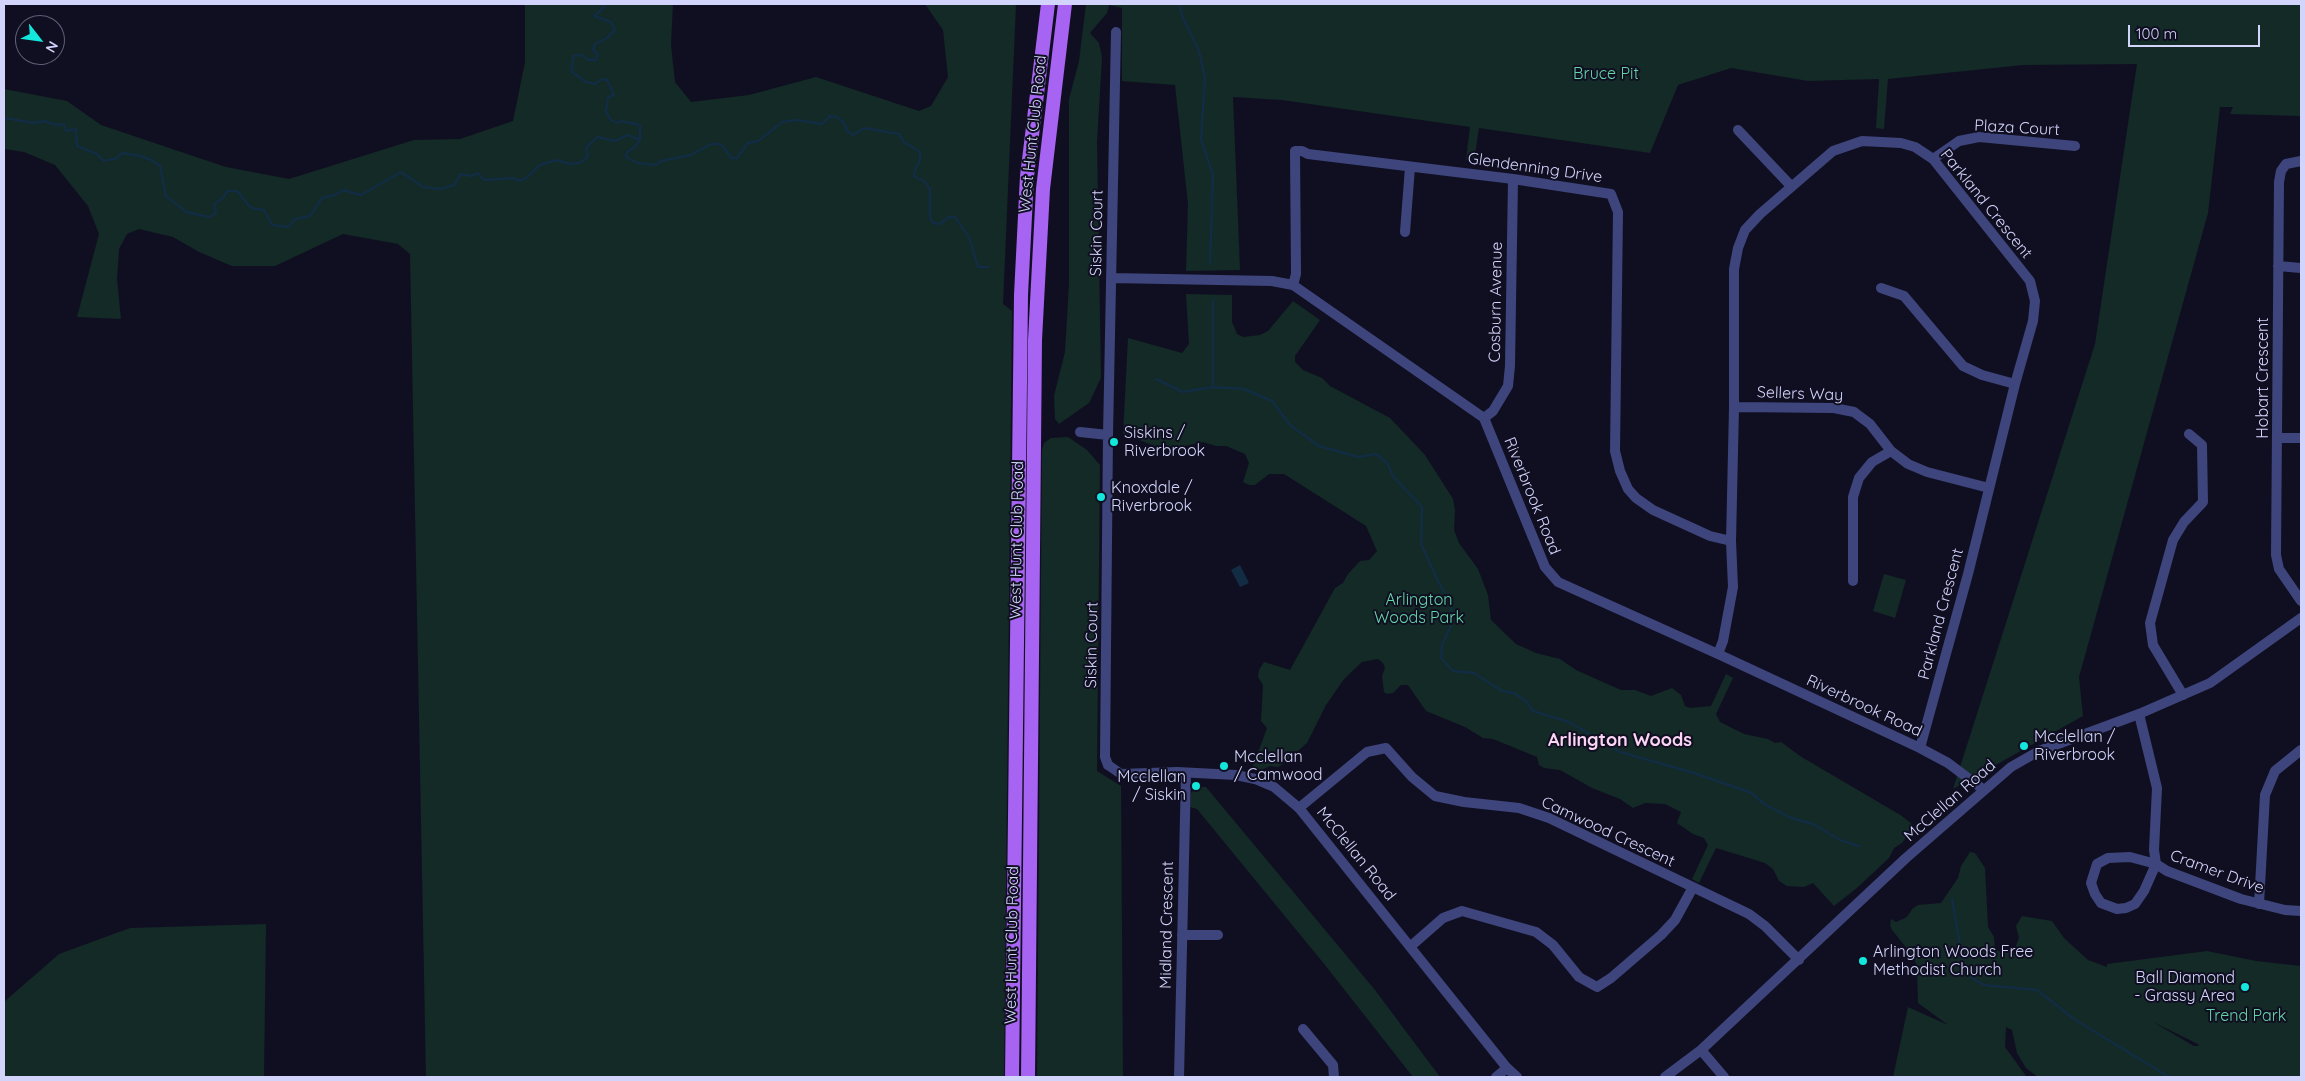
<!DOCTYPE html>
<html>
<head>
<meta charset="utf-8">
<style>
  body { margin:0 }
  #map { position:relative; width:2305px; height:1081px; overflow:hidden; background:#100f21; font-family:Quicksand,sans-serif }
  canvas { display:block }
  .frame { position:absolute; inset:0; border:5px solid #d3d4fb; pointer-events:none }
  .north { position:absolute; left:15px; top:15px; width:50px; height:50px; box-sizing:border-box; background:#100f21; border:1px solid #5e5e78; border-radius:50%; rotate:120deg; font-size:14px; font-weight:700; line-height:20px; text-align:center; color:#d3d4fb }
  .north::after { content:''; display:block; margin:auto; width:18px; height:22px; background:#13e7dc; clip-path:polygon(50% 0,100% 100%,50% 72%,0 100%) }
  .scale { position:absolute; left:2128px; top:25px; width:132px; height:22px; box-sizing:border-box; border:2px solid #d3d4fb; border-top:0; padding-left:6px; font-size:15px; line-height:18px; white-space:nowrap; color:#d3d4fb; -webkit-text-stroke:4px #100f21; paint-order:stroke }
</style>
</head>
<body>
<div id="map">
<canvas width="2305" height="1081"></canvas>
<div class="frame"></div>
<div class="north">N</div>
<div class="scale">100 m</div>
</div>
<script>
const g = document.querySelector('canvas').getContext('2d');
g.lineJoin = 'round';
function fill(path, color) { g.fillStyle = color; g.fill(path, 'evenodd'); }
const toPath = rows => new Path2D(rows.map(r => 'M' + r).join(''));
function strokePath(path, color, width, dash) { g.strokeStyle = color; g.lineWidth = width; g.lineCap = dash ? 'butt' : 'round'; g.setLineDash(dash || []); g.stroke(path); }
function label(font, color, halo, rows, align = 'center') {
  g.font = font + ' Quicksand,sans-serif'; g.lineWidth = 4; g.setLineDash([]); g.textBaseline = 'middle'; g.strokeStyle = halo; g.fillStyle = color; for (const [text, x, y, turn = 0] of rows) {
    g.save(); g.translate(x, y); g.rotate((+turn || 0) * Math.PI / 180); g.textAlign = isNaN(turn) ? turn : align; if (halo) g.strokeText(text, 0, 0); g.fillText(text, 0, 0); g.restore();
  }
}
const green = toPath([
  [525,4,673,4,671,45,675,82,691,102,749,95,816,77,919,111,931,106,948,77,943,30,925,4,1016,4,1003,304,1012,311,1004,1077,426,1077,410,254,398,244,343,234,275,266,232,266,199,252,173,237,139,229,127,234,119,249,117,279,121,319,77,317,99,234,88,206,55,165,24,152,4,149,4,89,67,101,101,125,226,167,289,179,414,140,460,139,513,121,525,62],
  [1086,4,2301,4,2301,116,2230,114,2233,107,2220,107,2208,213,2079,677,2083,716,1953,789,2095,344,2137,64,2023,65,1888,79,1884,129,1876,128,1879,79,1808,81,1731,68,1678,85,1650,153,1479,128,1474,161,1466,160,1470,127,1282,100,1233,97,1240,270,1186,271,1188,204,1175,85,1122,81,1122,8,1109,5,1107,13,1090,33,1099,43,1102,57,1097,142,1101,378,1089,403,1059,424,1055,419,1054,396,1065,352,1069,284,1069,99,1079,61],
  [1186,294,1232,295,1232,322,1237,334,1243,337,1260,335,1268,331,1293,301,1320,320,1295,356,1295,362,1303,370,1322,378,1330,386,1390,418,1425,455,1453,499,1455,510,1454,530,1459,543,1478,569,1488,595,1491,620,1516,644,1536,653,1560,659,1576,670,1621,690,1635,690,1651,696,1672,688,1681,695,1685,706,1690,708,1711,706,1726,674,1733,678,1716,714,1720,722,1744,734,1768,739,1775,743,1781,742,1800,756,1902,816,1914,826,1902,843,1894,848,1889,858,1858,887,1834,906,1813,883,1804,887,1787,886,1779,881,1773,869,1765,863,1716,848,1699,883,1692,879,1708,845,1704,838,1693,834,1677,823,1681,812,1665,804,1645,803,1633,808,1620,799,1592,788,1560,770,1544,768,1539,765,1537,757,1493,739,1483,738,1465,727,1426,711,1408,685,1401,685,1393,693,1387,694,1384,692,1382,676,1385,668,1383,663,1378,659,1362,662,1344,679,1326,705,1307,743,1283,764,1278,767,1270,766,1261,770,1253,766,1267,728,1261,721,1263,685,1258,677,1259,670,1264,662,1290,670,1335,588,1343,583,1348,574,1360,561,1369,560,1377,551,1366,526,1284,474,1269,474,1255,485,1249,485,1243,482,1249,463,1245,454,1226,446,1216,446,1203,442,1166,450,1123,434,1128,338,1182,353,1189,344],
  [1068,437,1087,450,1100,465,1097,771,1121,786,1123,1077,1037,1077,1042,450,1044,443,1051,438],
  [1884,574,1906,580,1895,618,1873,611],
  [1197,787,1206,787,1375,990,1440,1077,1413,1077,1325,965,1197,809,1190,807,1191,793],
  [1970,852,1975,853,1985,868,1988,927,1994,937,1995,950,2006,953,2015,948,2019,938,2016,926,2022,916,2052,921,2064,938,2088,960,2107,967,2107,964,2207,951,2256,961,2301,966,2301,1077,2038,1077,2026,1068,2017,1053,2012,1030,2006,1027,2005,1047,2026,1076,2030,1077,1893,1077,1908,1007,1948,1025,1918,1003,1917,966,1913,956,1892,930,1890,925,1891,919,1896,922,1907,917,1913,908,1918,905,1941,903,1958,878,1961,866],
  [2153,1022,2198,1044,2199,1046,2194,1046],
  [266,924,264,1077,4,1077,4,1002,59,954,130,928]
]);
const water = toPath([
  [1240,565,1249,583,1240,587,1231,570]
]);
const stream = toPath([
  [602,4,604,7,594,16,611,22,615,30,607,38,595,44,593,50,598,54,596,60,588,60,582,55,573,56,572,72,586,82,595,84,602,79,607,80,614,95,608,97,606,112,611,120,617,123,621,121,640,125,640,140,635,147,627,152,626,157,637,163,656,165,661,161,691,155,711,144,719,144,724,147,731,158,737,158,748,143,758,141,782,122,797,120,822,124,830,116,837,117,844,123,847,131,853,135,864,128,899,134,904,142,920,152,920,161,916,167,914,176,925,182,930,189,930,217,933,223,940,224,949,217,955,217,969,237,978,267,989,267],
  [1179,4,1183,18,1199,51,1205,78,1201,140,1213,175,1210,264],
  [4,118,34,123,44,121,56,125,64,124,66,131,76,129,77,146,97,154,104,161,117,158,122,153,141,156,151,160,160,166,166,196,186,212,209,217,216,213,214,204,223,198,227,191,237,191,251,208,264,210,272,225,288,227,295,219,310,216,322,198,335,195,343,190,361,195,401,172,423,187,440,189,454,185,461,174,471,176,478,173,484,180,512,178,520,181,526,178,540,165,556,160,570,164,580,163,588,156,586,148,597,137,615,141,628,135,640,140],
  [1213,300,1213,387],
  [1156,379,1183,392,1213,387,1244,389,1272,401,1290,425,1319,446,1358,457,1376,454,1387,463,1393,476,1422,507,1421,544,1439,583,1451,604,1451,626,1442,645,1441,658,1453,671,1474,673,1502,691,1514,693,1527,702,1533,711,1569,722,1620,752,1694,773,1752,793,1764,804,1791,818,1813,824,1840,840,1859,846],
  [1952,899,1964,967,1973,979,1984,985,2037,990,2074,1019,2169,1077]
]);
const minor = toPath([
  [1738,130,1791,186],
  [1933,159,1959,141,1979,137,2075,146],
  [2301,161,2286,164,2281,171,2279,182,2276,555,2279,569,2301,601],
  [1405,232,1410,167],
  [2278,266,2301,268],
  [1111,278,1272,281,1293,285,1484,418,1545,567,1558,582,1718,654,1920,748,1948,763,1984,790],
  [1293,285,1296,274,1295,151,1302,151,1308,154,1513,179,1611,194,1618,212,1615,451,1620,471,1628,489,1636,498,1653,510,1710,536,1731,541],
  [1881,288,1904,296,1963,366,1982,375,2015,384],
  [1734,407,1834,408,1854,412,1870,424,1891,451,1908,464,1927,472,1989,488],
  [1484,418,1493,411,1508,386,1510,366,1513,179],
  [1080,432,1108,435],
  [2278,438,2301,438],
  [1853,581,1853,497,1859,478,1872,462,1891,451],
  [1718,654,1723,641,1733,587,1731,541,1734,407,1734,269,1738,248,1745,230,1760,214,1833,151,1862,141,1901,143,1915,147,1933,159,2030,281,2035,301,2033,321,2015,384,1968,574,1920,748],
  [2183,695,2153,645,2150,623,2173,540,2184,522,2203,502,2202,445,2189,434],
  [2139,714,2157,788,2154,850,2156,864],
  [1108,765,1105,757,1108,435,1116,32],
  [1299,808,1367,752,1386,748,1412,777,1435,796,1464,802,1519,808,1549,818,1749,914,1765,926,1799,960],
  [2156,864,2144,891,2135,904,2126,908,2117,909,2101,903,2095,894,2091,883,2097,864,2108,858,2130,857,2156,864,2167,871,2241,899,2285,910,2301,911],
  [2259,904,2265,795,2275,771,2301,750],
  [1182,935,1218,935],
  [1411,946,1443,918,1462,911,1536,932,1553,945,1579,977,1597,987,1611,978,1661,935,1675,920,1692,889],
  [1303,1029,1333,1065,1334,1077],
  [1179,1077,1186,773],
  [1496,1077,1507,1068]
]);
const tertiary = toPath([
  [1108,765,1121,774,1177,772,1236,775,1255,779,1274,787,1299,808,1507,1068,1517,1077],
  [1701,1050,1724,1077],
  [1665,1077,1701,1050,1906,858,2011,767,2039,751,2139,714,2210,683,2301,618]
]);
const primary = toPath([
  [1012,1077,1021,295,1027,176,1048,4],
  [1028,1077,1035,340,1043,189,1065,4]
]);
const markers = [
  [1114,442,5,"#13e7dc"],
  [1101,497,5,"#13e7dc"],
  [2024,746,5,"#13e7dc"],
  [1224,766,5,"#13e7dc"],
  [1196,786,5,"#13e7dc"],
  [1863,961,5,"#13e7dc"],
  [2245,987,5,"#13e7dc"]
];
const parkNames = [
  ["Bruce Pit",1606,74],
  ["Arlington",1419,600],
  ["Woods Park",1419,618],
  ["Trend Park",2246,1016]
];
const streetNames = [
  ["Plaza Court",2017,128,3],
  ["West Hunt Club Road",1033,134,-84],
  ["Glendenning Drive",1535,168,8],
  ["Parkland Crescent",1986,204,51],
  ["Siskin Court",1097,233,-89],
  ["Cosburn Avenue",1496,302,-89],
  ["Hobart Crescent",2263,378,-90],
  ["Sellers Way",1800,394,2],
  ["Riverbrook Road",1532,496,68],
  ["West Hunt Club Road",1017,540,-89],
  ["Parkland Crescent",1941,614,-75],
  ["Siskin Court",1092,645,-89],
  ["Riverbrook Road",1864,706,25],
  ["McClellan Road",1950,801,-41],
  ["Camwood Crescent",1608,832,25],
  ["McClellan Road",1356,854,51],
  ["Cramer Drive",2217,872,20],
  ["Midland Crescent",1167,925,-89],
  ["West Hunt Club Road",1012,945,-89]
];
const poiNames = [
  ["Siskins /",1124,433],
  ["Riverbrook",1124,451],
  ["Knoxdale /",1111,488],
  ["Riverbrook",1111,506],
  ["Mcclellan /",2034,737],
  ["Riverbrook",2034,755],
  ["Mcclellan",1234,757],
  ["/ Camwood",1234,775],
  ["Mcclellan",1186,777,"right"],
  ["/ Siskin",1186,795,"right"],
  ["Arlington Woods Free",1873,952],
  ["Methodist Church",1873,970],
  ["Ball Diamond",2235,978,"right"],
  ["- Grassy Area",2235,996,"right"]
];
const neighbourhoodNames = [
  ["Arlington Woods",1620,741]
];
fill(green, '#132a26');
fill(water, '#122c43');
strokePath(stream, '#122c43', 2.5);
strokePath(minor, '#3e457c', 10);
strokePath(tertiary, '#3e457c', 10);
strokePath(primary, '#a763f2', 14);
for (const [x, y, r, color] of markers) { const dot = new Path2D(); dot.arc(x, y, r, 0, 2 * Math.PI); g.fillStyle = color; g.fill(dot); strokePath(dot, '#100f21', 2); }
label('16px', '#65d5a8', '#100f21', parkNames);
label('16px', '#d3d4fb', '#100f21', streetNames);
label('16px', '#d3d4fb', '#100f21', poiNames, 'left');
label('bold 18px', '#fbd5f3', '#100f21', neighbourhoodNames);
</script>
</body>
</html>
